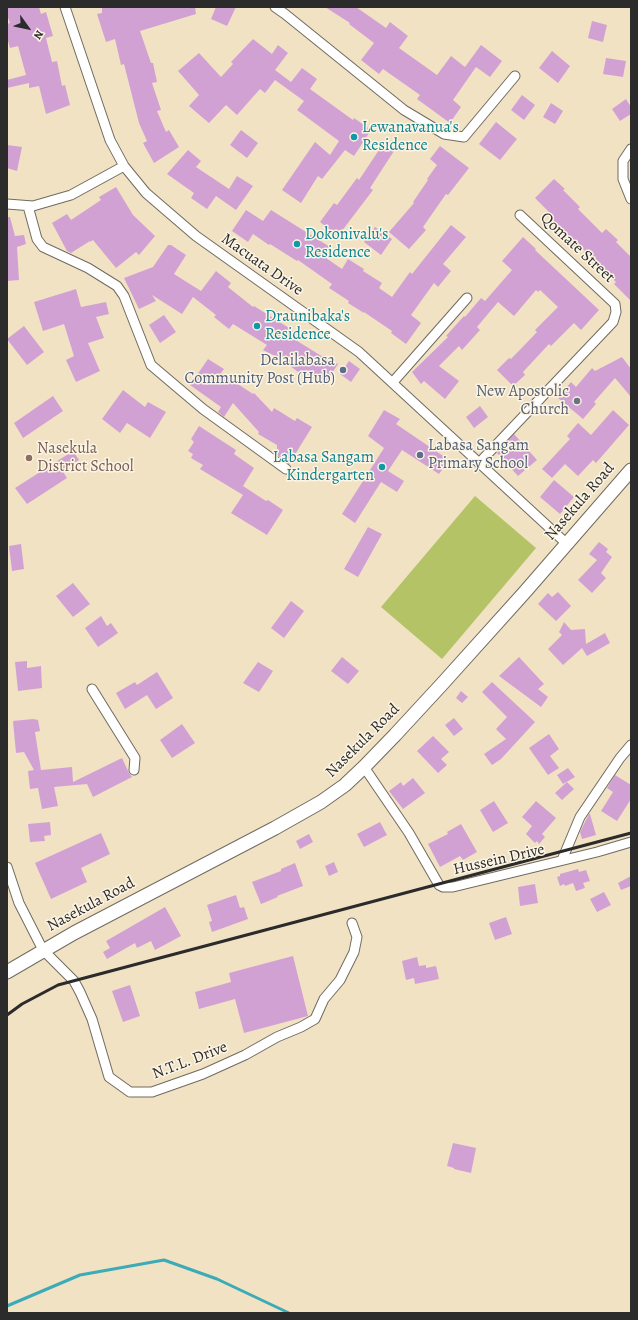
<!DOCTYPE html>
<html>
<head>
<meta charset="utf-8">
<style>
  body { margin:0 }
  #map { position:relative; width:638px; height:1320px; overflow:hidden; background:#f1e2c4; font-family:Alegreya,serif }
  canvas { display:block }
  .frame { position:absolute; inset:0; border:8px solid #2b2b2b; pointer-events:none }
  .north { position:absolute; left:8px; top:8px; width:40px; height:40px; -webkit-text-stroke:3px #fcf5e5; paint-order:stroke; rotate:123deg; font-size:11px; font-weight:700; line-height:16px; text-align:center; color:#2b2b2b }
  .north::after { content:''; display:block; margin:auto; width:14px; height:18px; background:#2b2b2b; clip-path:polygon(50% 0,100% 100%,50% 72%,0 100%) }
</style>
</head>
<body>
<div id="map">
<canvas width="638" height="1320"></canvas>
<div class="frame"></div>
<div class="north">N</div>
</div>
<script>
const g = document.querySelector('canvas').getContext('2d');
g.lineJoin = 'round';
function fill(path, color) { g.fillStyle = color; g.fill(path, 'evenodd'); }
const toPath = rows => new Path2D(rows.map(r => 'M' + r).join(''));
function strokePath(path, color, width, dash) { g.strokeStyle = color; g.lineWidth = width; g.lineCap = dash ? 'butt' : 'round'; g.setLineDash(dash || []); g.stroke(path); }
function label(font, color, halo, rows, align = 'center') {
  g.font = font + ' Alegreya,serif'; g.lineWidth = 3; g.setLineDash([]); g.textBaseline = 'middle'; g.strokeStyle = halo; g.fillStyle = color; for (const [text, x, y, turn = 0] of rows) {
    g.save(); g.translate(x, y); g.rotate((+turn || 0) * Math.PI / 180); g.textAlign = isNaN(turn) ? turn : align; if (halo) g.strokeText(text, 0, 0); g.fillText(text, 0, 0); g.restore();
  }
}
const green = toPath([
  [475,496,536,548,442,659,381,607]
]);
const stream = toPath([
  [7,1306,80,1275,164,1260,217,1279,289,1313]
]);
const building = toPath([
  [7,7,39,7,41,14,46,12,53,36,46,38,52,62,57,61,62,86,65,85,70,105,46,114,39,86,29,88,29,83,7,88,7,80,26,75,18,46,10,48,7,37,7,24,10,23,7,15],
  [102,7,195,7,196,14,140,31,151,63,153,63,157,82,152,83,161,110,157,111,166,132,169,130,179,147,154,163,143,143,147,141,139,123,124,64,121,65,115,39,106,42,97,14,102,13],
  [216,7,236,7,227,26,211,19],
  [325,7,356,7,386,28,390,22,408,36,399,48,437,75,451,56,465,67,481,45,502,61,490,77,476,67,453,100,461,107,450,123,417,99,420,95,383,69,379,74,361,60,374,43,349,24,350,23],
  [592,21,607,25,603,42,588,38],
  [253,39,272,54,278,45,288,53,275,70,291,82,302,68,317,79,310,89,353,120,354,118,371,130,354,156,345,150,322,179,318,176,301,203,282,190,315,142,330,155,339,141,297,110,304,101,275,80,265,93,260,89,237,115,226,105,209,123,189,106,199,95,178,71,199,53,221,77,233,64,231,62],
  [552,51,570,66,558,83,539,68],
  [606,58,626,61,623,77,603,74],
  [522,95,535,105,524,120,511,110],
  [626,99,631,107,631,114,620,121,612,109],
  [551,103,563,111,555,124,543,117],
  [496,122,517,139,500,160,479,144],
  [241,130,258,143,247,158,230,145],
  [383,144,394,151,370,188,373,190,338,236,320,222,334,203,337,205,357,178,359,180],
  [7,145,22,147,17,171,7,168],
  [440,146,469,168,448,195,446,194,423,227,426,230,409,249,389,232,414,203,413,202,428,180,427,179,437,165,430,159],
  [188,150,201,161,196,167,229,189,237,176,253,186,236,210,216,196,207,209,191,198,194,193,167,174],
  [554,179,565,189,563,190,580,207,578,209,602,233,606,229,618,240,616,242,631,257,631,301,614,284,616,282,578,244,573,249,564,239,568,235,548,215,550,213,535,198],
  [116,187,133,215,155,236,139,255,136,252,116,268,93,240,90,242,90,241,71,253,67,251,52,223,67,214,71,220,101,200,99,197],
  [246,210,263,221,271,210,330,247,323,256,342,269,348,259,364,269,363,271,382,283,379,288,392,297,410,272,412,274,451,225,466,237,443,264,451,271,438,287,434,283,411,315,421,323,406,344,391,333,392,331,364,312,364,313,348,303,349,301,329,288,332,284,298,260,297,261,270,244,269,245,253,234,248,242,232,231],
  [7,217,10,217,15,236,24,235,26,244,17,247,19,280,7,281],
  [375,227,392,239,381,255,364,242],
  [523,237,536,249,535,250,599,310,581,330,574,323,551,346,549,344,523,372,525,375,513,386,497,370,509,358,511,359,537,332,535,330,558,307,540,290,538,292,536,290,514,316,498,302,477,327,480,330,462,350,459,346,439,366,459,381,445,399,424,381,421,384,412,372,448,337,446,336,464,316,465,317,481,298,485,301,512,270,502,261],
  [168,245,171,245,186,255,174,274,201,291,216,271,231,283,228,287,253,307,254,306,297,333,294,339,323,357,324,355,338,364,324,385,304,372,302,375,281,359,263,350,267,345,233,324,229,329,214,317,216,315,193,297,182,314,152,295,156,301,139,309,124,278,153,267],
  [76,289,81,307,106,302,109,314,96,317,104,338,88,343,100,371,76,382,66,360,74,356,64,324,43,331,34,302],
  [164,315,176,332,160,343,149,325],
  [24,326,44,352,27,365,7,339],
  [622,357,631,369,631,397,615,378,594,402,596,404,583,419,558,398,571,382,576,387,592,368,595,371],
  [208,359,224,369,221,373,253,394,254,393,272,412,274,408,295,421,297,418,312,427,289,464,277,455,277,445,258,434,259,432,233,403,224,417,218,412,221,407,190,385],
  [349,361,360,369,351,382,340,374],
  [123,390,145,407,148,402,166,412,150,438,127,423,120,433,102,419],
  [53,396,63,411,23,438,14,423],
  [480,406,488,417,474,428,466,417],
  [384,410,400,419,396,424,449,460,439,474,402,450,388,471,404,481,397,492,381,482,355,523,342,514,384,448,368,436],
  [613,410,629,425,596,463,593,460,578,476,565,464,552,478,542,469,570,439,567,436,578,423,591,435],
  [199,426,236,450,234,454,254,468,243,486,266,501,268,500,283,510,267,535,231,513,243,495,200,469,203,465,191,458,193,454,188,451,194,442,191,439],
  [514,434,537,460,518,476,497,453],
  [73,451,79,460,62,470,67,478,27,504,15,488],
  [554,480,574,497,560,514,540,497],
  [368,527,382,534,358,577,344,569],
  [599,542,608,549,606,552,612,557,601,573,606,578,592,593,578,580,597,560,589,554],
  [21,544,24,569,12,571,9,546],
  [73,583,90,604,73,617,56,596],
  [558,592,571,606,556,621,538,604,548,593,552,597],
  [291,601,304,611,284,638,271,628],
  [101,616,107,626,111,623,118,633,98,647,85,628],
  [564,622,571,630,585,629,586,644,605,633,610,643,587,656,582,648,563,665,548,649,562,635,559,632],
  [342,657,359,671,348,684,331,671],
  [519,657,544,684,538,689,548,697,541,707,499,676],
  [27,661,27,668,41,666,42,688,18,691,15,662],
  [258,662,273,671,259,692,243,683],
  [157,672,173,698,156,709,147,695,125,709,116,693,135,682,137,685],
  [492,682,535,722,501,759,492,765,484,754,506,739,496,729,507,717,482,692],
  [461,691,468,697,462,703,456,698],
  [454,718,463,729,454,736,445,725],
  [33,719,38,720,40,731,35,732,41,770,72,767,73,782,122,758,129,773,132,777,93,797,87,784,54,787,58,806,42,809,38,788,30,789,28,771,34,770,24,752,16,753,13,721],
  [182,724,195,743,172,758,160,740],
  [549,734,559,749,550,756,559,768,548,775,529,748],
  [433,736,449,752,441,759,447,765,438,773,417,751],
  [568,768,575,777,563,784,557,775],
  [615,775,631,785,631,799,617,821,601,811,613,792,607,788],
  [413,778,425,793,403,809,389,791,401,782,403,786],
  [567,782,574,789,562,800,555,793],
  [494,801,508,823,493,832,480,810],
  [536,801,556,818,542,834,545,837,539,844,537,841,535,843,526,834,532,826,522,817],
  [589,814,590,814,596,835,582,839,580,832],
  [50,822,51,835,44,836,45,841,30,842,28,824],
  [380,822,387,835,364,847,357,834],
  [461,824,477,852,463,860,460,856,440,867,428,844,448,834,447,832],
  [101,833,110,854,81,868,87,882,51,899,35,863],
  [309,834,313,842,300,849,296,841],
  [334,862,338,872,329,876,325,866],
  [295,863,303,886,277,896,278,897,261,904,252,882,281,871,281,869],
  [578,869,579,872,586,870,590,881,583,883,585,888,576,891,573,883,565,886,564,884,560,886,557,877,560,876,560,874],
  [631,876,631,886,621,890,618,883],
  [535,884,538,903,520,906,518,887],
  [604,892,611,905,597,912,590,899],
  [236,895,240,908,244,907,248,919,212,932,209,922,212,921,207,905],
  [165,907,181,936,155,950,151,941,137,948,135,943,107,959,103,952,110,948,106,941],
  [506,917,512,934,495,940,489,923],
  [293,956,308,1016,244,1033,235,999,199,1009,195,992,231,982,229,973],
  [417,957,419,966,426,965,426,968,436,966,439,979,415,984,414,978,406,980,402,961],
  [130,985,140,1016,123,1022,112,991],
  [453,1143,476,1148,471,1173,454,1169,454,1168,447,1166]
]);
const street = toPath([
  [65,7,110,140,124,166,146,193,196,236,359,352,567,544],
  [275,7,285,14,404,110,444,134,464,137,515,76],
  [631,149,623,161,623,179,631,199],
  [7,204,33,206,71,195,124,166],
  [28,206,37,239,43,247,88,268,117,286,124,296,151,365,203,409,286,469],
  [393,382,467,298],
  [479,463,613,322,616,312,615,304,520,215],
  [92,689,135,758,134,770],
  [364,767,409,833,439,885,443,887,453,887,597,852,631,842],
  [562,860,580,817,620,758,631,745],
  [7,867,19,903,43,950,74,981,80,992,92,1019,109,1077,130,1092,152,1092,203,1074,245,1055,277,1037,301,1027,315,1019,324,999,340,980,354,952,357,937,352,923]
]);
const secondary = toPath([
  [7,972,74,933,275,828,321,802,345,785,364,767,395,735,443,683,524,593,631,470]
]);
const rail = toPath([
  [7,1015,22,1004,58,985,631,833]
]);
const markers = [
  [354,137,4,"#0f9aa8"],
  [297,244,4,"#0f9aa8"],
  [257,326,4,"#0f9aa8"],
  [343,370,4,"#5c6f8a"],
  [577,401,4,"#6b7280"],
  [420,455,4,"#5c6f8a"],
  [29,458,4,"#8d6e63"],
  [382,467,4,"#0f9aa8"]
];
const cultureNames = [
  ["Lewanavanua's",362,128],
  ["Residence",362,146],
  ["Dokonivalu's",305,235],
  ["Residence",305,253],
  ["Draunibaka's",265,317],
  ["Residence",265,335],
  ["Labasa Sangam",374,458,"right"],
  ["Kindergarten",374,476,"right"]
];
const streetNames = [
  ["Qomate Street",577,248,43],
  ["Macuata Drive",262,265,35],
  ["Nasekula Road",580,502,-49],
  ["Nasekula Road",363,741,-45],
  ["Hussein Drive",499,860,-13],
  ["Nasekula Road",91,905,-28],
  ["N.T.L. Drive",190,1061,-21]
];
const serviceNames = [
  ["Delailabasa",335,361],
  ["Community Post (Hub)",335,379],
  ["Labasa Sangam",428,446,"left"],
  ["Primary School",428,464,"left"]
];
const worshipNames = [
  ["New Apostolic",569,392],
  ["Church",569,410]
];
const educationNames = [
  ["Nasekula",37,449],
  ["District School",37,467]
];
fill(green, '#b3c366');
strokePath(stream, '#3babb7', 3);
fill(building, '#d2a1d4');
strokePath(street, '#706b61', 11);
strokePath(secondary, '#706b61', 15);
strokePath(street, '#fff', 9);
strokePath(secondary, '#fff', 13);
strokePath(rail, '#2b2b2b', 3);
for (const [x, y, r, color] of markers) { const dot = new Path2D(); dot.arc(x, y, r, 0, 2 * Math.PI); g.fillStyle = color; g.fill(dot); strokePath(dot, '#fcf5e5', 1.5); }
label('16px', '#0d838f', '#fcf5e5', cultureNames, 'left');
label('16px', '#2b2b2b', '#fcf5e5', streetNames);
label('16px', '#4e5e75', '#fcf5e5', serviceNames, 'right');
label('16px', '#5b616d', '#fcf5e5', worshipNames, 'right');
label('16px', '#785e54', '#fcf5e5', educationNames, 'left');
</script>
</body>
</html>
